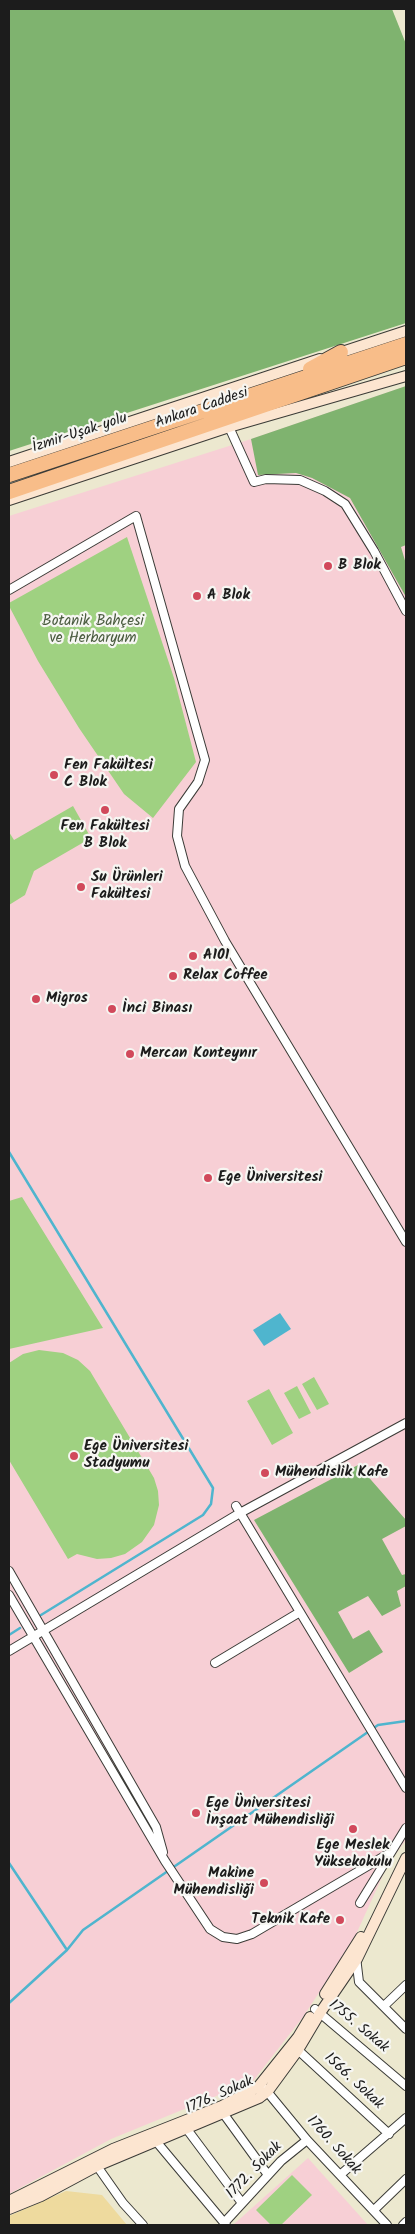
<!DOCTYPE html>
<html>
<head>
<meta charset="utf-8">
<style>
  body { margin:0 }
  #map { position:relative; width:415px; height:2234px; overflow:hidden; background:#ece8cf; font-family:Kalam,sans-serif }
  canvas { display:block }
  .frame { position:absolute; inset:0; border:10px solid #1c1c1c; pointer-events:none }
</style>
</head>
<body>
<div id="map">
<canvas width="415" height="2234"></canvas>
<div class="frame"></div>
</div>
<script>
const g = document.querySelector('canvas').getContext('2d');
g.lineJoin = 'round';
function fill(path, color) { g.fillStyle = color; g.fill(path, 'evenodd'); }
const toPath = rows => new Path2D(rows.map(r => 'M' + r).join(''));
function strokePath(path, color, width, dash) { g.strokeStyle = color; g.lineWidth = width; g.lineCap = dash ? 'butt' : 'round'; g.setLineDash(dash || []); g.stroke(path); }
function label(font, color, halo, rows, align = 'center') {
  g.font = font + ' Kalam,sans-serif'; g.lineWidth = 4.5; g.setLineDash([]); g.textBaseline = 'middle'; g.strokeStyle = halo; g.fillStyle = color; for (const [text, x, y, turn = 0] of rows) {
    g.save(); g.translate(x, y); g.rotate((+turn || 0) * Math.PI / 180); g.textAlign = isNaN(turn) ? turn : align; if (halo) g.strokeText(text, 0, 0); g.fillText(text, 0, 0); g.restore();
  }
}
const built = toPath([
  [406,386,406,1840,388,1864,353,1941,303,2017,253,2081,111,2139,9,2194,9,516,251,439],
  [308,2158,368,2225,233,2225]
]);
const green = toPath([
  [127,537,174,678,196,762,153,818,124,794,79,728,38,661,9,606,9,603],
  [73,806,91,838,34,871,25,895,9,905,9,832,14,840],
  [22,1197,103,1328,9,1349,9,1201],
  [39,1350,63,1353,78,1360,90,1371,154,1478,158,1491,159,1505,154,1525,142,1542,125,1554,111,1558,97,1559,77,1554,68,1559,9,1460,9,1363,23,1354],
  [314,1377,329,1404,317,1410,302,1384],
  [297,1386,311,1413,299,1419,284,1393],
  [269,1389,293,1433,272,1445,247,1401],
  [292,2175,312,2195,281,2225,271,2225,256,2210]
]);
const forest = toPath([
  [9,9,392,9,406,44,406,323,9,451],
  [406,386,406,545,401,547,406,564,406,597,350,498,312,478,296,473,258,475,251,439],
  [358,1465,406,1520,406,1526,382,1539,402,1575,406,1574,406,1586,397,1591,401,1606,382,1616,368,1596,338,1612,353,1639,369,1630,383,1652,349,1673,254,1520]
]);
const sand = toPath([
  [66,2191,102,2195,127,2225,9,2225,9,2216]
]);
const water = toPath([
  [280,1313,291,1329,264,1346,253,1330]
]);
const stream = toPath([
  [9,1152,213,1488,211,1504,203,1515,41,1615],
  [9,1635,20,1628],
  [9,1863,67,1950],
  [9,2003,67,1950,83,1930,378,1725,406,1721]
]);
const street = toPath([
  [229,427,254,482,266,479,300,480,325,491,345,504,374,551,406,611],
  [9,590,136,516,205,760,198,782,179,809,177,836,185,866,225,941,406,1242],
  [236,1506,406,1788],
  [9,1571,156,1827,163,1852],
  [9,1595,165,1861,210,1929,223,1937,237,1939,252,1934,388,1854],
  [9,1651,240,1513,406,1423],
  [215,1663,300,1612],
  [360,1903,406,1828],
  [356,1957,359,1982,406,2029],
  [384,2006,406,1985],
  [315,2009,406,2086],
  [298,2050,389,2134],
  [265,2089,307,2140,387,2225],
  [223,2113,268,2175],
  [186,2128,242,2203],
  [155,2140,226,2225],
  [97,2166,123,2203,143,2225],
  [340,2175,406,2118],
  [374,2210,406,2179],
  [224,2223,281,2161,307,2140],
  [403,2225,406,2222]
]);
const secondary = toPath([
  [336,354,406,331],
  [9,462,320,359],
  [9,500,229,427,406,376],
  [325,1994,361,1937],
  [9,2201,113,2149,222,2106,258,2087,298,2037,310,2017],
  [9,2209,41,2196,97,2166,259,2098,268,2091,298,2050,320,2013,357,1959,406,1858]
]);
const highway = toPath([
  [310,369,341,352],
  [9,475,406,344],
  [9,492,406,357]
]);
const markers = [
  [328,566,5,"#d1495b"],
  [197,596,5,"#d1495b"],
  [54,775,5,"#d1495b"],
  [105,810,5,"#d1495b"],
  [81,887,5,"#d1495b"],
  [193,956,5,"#d1495b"],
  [173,976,5,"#d1495b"],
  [36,999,5,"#d1495b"],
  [112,1009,5,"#d1495b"],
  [130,1054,5,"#d1495b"],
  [208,1178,5,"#d1495b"],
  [74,1456,5,"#d1495b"],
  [265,1473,5,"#d1495b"],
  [196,1813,5,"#d1495b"],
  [353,1829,5,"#d1495b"],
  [264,1883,5,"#d1495b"],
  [340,1920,5,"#d1495b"]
];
const streetNames = [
  ["Ankara Caddesi",202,409,-19],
  ["İzmir-Uşak yolu",80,434,-18],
  ["1755. Sokak",358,2027,40],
  ["1566. Sokak",353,2082,43],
  ["1776. Sokak",220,2096,-24],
  ["1760. Sokak",333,2146,48],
  ["1772. Sokak",255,2171,-46]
];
const poiNames = [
  ["B Blok",338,566],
  ["A Blok",207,596],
  ["Fen Fakültesi",64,766],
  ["C Blok",64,783],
  ["Fen Fakültesi",105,827,"center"],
  ["B Blok",105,844,"center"],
  ["Su Ürünleri",91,878],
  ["Fakültesi",91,895],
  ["A101",203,956],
  ["Relax Coffee",183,976],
  ["Migros",46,999],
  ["İnci Binası",122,1009],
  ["Mercan Konteynır",140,1054],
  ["Ege Üniversitesi",218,1178],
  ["Ege Üniversitesi",84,1447],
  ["Stadyumu",84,1464],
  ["Mühendislik Kafe",275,1473],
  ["Ege Üniversitesi",206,1804],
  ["İnşaat Mühendisliği",206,1821],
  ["Ege Meslek",353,1846,"center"],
  ["Yüksekokulu",353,1863,"center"],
  ["Makine",254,1874,"right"],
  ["Mühendisliği",254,1891,"right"],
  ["Teknik Kafe",330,1920,"right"]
];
const parkNames = [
  ["Botanik Bahçesi",93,622],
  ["ve Herbaryum",93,639]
];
fill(built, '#f7cfd5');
fill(green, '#9fd181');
fill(forest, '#7fb36f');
fill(sand, '#eeda9e');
fill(water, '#4fb5ce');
strokePath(stream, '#4fb5ce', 2.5);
strokePath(street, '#3b3b37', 10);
strokePath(secondary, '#3b3b37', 12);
strokePath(highway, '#3b3b37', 16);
strokePath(street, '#fff', 8);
strokePath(secondary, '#fce5d0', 10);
strokePath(highway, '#f8bd89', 14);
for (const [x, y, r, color] of markers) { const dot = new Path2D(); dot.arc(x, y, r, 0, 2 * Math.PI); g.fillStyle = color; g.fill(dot); strokePath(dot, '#f6f6f2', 2); }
label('15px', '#1c1c1c', '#f6f6f2', streetNames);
label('bold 15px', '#1c1c1c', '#f6f6f2', poiNames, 'left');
label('15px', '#4a5b3f', '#f6f6f2', parkNames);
</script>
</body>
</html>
